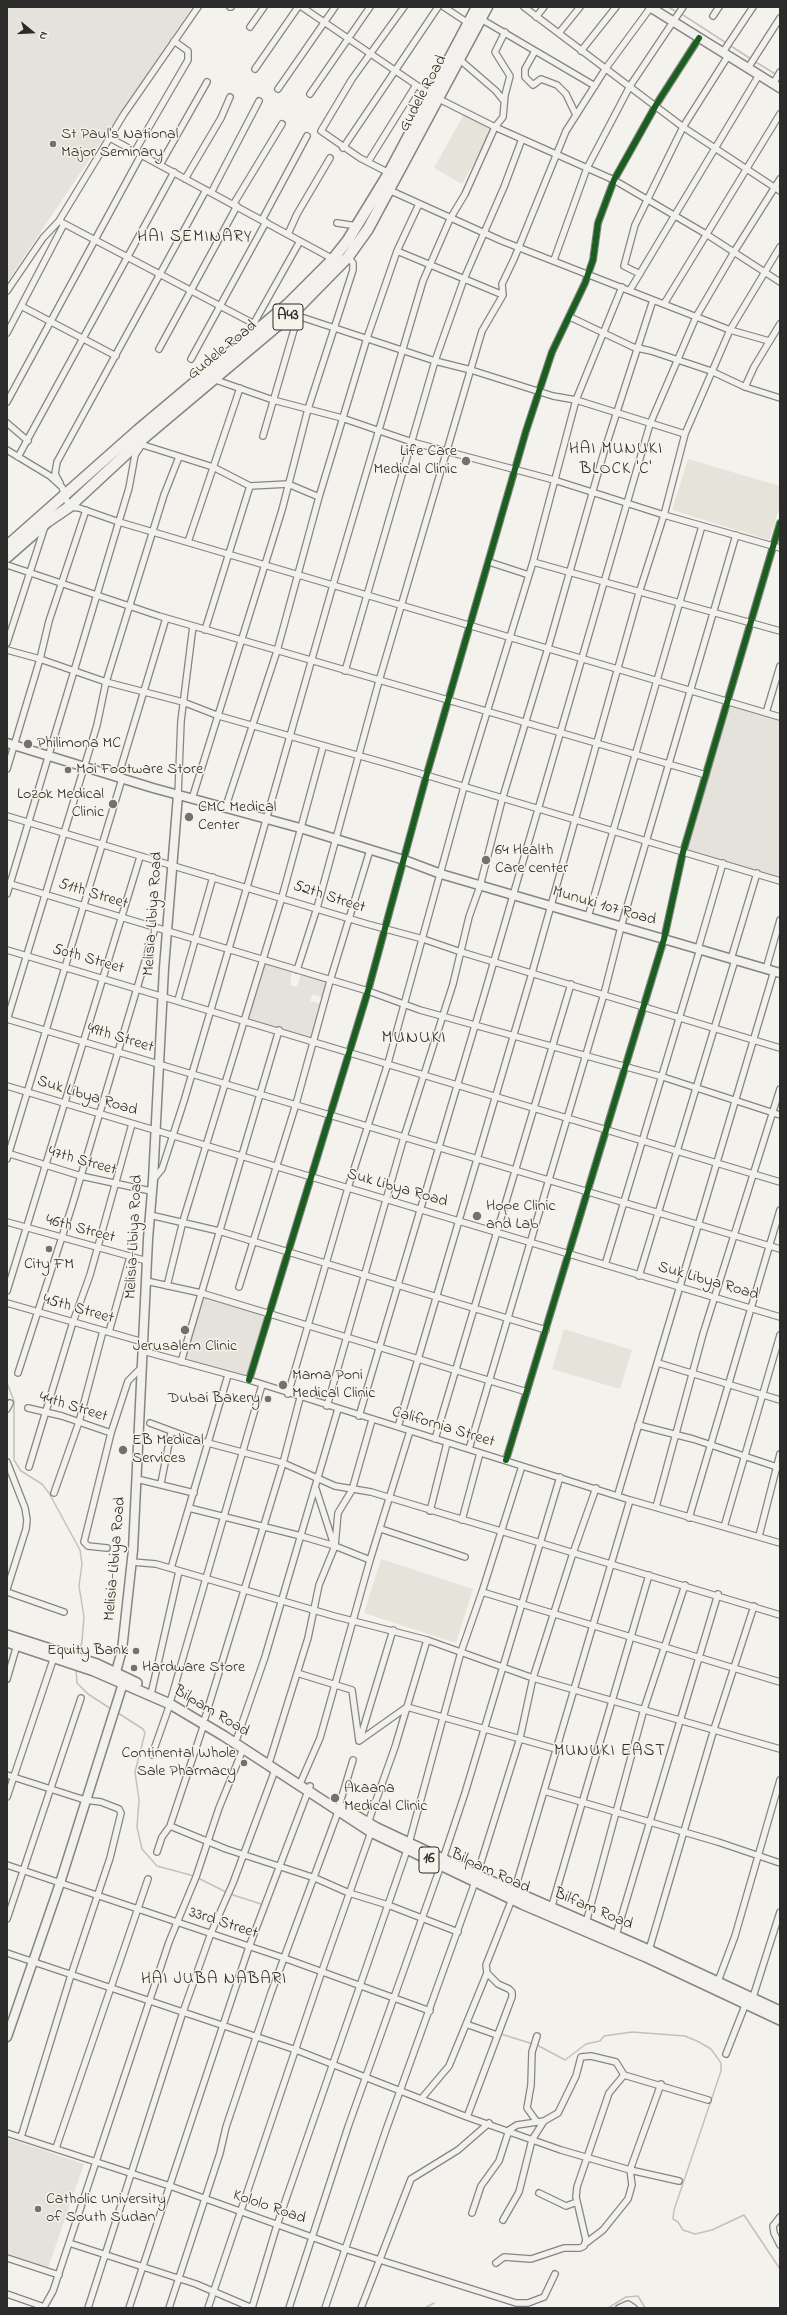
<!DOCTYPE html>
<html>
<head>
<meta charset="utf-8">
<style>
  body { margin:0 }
  #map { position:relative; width:787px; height:2315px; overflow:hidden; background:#f4f2ec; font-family:"Indie Flower",sans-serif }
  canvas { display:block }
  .frame { position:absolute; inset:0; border:8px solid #2b2b2b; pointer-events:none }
  .north { position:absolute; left:12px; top:12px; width:40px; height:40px; -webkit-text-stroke:3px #f7f3e8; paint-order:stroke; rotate:108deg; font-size:11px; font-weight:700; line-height:16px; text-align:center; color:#2b2b2b }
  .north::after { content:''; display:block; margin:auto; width:14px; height:18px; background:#2b2b2b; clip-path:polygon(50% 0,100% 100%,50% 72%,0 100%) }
</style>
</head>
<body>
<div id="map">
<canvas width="787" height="2315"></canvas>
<div class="frame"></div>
<div class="north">N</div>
</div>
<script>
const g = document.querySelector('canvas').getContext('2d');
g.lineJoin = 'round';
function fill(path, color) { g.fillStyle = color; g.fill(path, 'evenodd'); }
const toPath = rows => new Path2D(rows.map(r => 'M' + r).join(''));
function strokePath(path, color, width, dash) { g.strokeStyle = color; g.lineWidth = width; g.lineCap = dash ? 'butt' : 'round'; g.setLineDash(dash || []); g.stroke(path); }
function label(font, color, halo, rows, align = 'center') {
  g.font = font + ' "Indie Flower",sans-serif'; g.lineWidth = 3; g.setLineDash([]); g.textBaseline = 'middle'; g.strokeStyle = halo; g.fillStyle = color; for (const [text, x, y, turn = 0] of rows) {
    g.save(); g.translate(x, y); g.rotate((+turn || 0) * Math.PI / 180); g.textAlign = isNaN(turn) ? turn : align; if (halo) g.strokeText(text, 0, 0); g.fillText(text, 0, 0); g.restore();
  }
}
const built = toPath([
  [7,7,192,7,7,282],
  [731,705,780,720,780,880,686,851],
  [265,960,292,970,290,985,297,987,302,972,329,983,324,999,313,994,310,1001,322,1004,309,1043,245,1021],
  [202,1295,267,1316,248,1378,182,1359],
  [7,2138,84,2164,48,2268,7,2254]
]);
const green = toPath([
  [464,114,492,130,462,184,434,168],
  [688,459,780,486,780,506,769,540,672,510],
  [564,1329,632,1350,620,1389,552,1369],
  [381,1559,473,1589,456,1643,364,1613]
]);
const stream = toPath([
  [668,7,677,12],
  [680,13,751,59],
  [754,61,777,75],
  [7,1383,14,1401,14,1460,21,1471,42,1484,49,1493,80,1550,82,1564,79,1586,84,1617,82,1641,79,1655],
  [76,1668,77,1683,88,1694,111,1709],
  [118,1713,143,1729,145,1733,135,1772,139,1800,137,1827,142,1849,157,1866,194,1876],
  [198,1878,226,1892],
  [230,1894,261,1904],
  [486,2028,495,2032],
  [501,2034,533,2044],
  [537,2045,565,2060,586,2044,600,2041,604,2036,632,2032,685,2036,699,2042,711,2049,721,2063,721,2071,674,2210,673,2219,678,2222,683,2230,695,2234,712,2230,744,2215,780,2269],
  [425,2308,434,2303],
  [608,2308,626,2297,638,2296,645,2308]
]);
const street = toPath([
  [230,7,231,7],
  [302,7,431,95],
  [444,7,468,23],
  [524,7,683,127,780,191],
  [713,16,719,7],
  [536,17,544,7],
  [481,19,595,86],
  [250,27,264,7],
  [559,33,580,7],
  [535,51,525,69,525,77,533,85,541,79,557,85,566,94,576,115],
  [581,51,616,7],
  [723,52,753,7],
  [459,59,496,91,504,101],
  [748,68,780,18],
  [255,69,298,7],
  [773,84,780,72],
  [278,89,335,7],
  [310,94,370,7],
  [439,99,495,127,614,180,706,234,780,282],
  [110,138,333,259],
  [343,148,438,7],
  [135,151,188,60,188,51,174,41],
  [368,162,416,85],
  [160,165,207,82],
  [389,173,360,158,321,131,352,79,404,7],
  [185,179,221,118,230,97],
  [389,190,502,241,730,330,769,341],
  [211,193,259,101],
  [233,205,282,124],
  [262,220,307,136],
  [59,221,260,327],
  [337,223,357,226],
  [288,234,297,214,330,158],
  [397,251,503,295],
  [554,260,587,168,630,86,683,7],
  [640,274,624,266,635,225,683,127,728,56],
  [630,290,759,75],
  [7,291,43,238,59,221,124,114,198,7],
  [664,304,780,114],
  [21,306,116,356],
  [296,310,298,316,435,361,471,370,553,396,576,400,685,434],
  [570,317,633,347,651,351,711,371,745,387,780,398],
  [254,323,300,241],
  [7,333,64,224],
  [159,349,237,206],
  [191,359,266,222],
  [213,379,273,400,342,418,412,442,554,480,664,515,780,548],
  [745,387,754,367,780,324],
  [7,402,141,155],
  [7,423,28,441],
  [263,436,298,316],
  [140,444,213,467,250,486,288,484,319,497],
  [7,450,50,476,62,487,69,507,79,508,119,522,780,717],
  [18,457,174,172],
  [60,483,55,474,57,462,206,190],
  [188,542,240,388],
  [489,562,529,575],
  [533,562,780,631],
  [7,565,159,616,706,775],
  [205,630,250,486],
  [7,643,45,526],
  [7,650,40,659,106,682,183,702,219,716,392,765,780,881],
  [345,671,435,361,464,279,504,187,522,139],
  [766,713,780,666],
  [7,769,40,659,49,621,86,510],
  [118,777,166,618],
  [178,795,181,721,193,626],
  [192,799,282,510,308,409,353,270,353,263,348,257],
  [225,809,277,651,319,497,367,338,397,251,419,204],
  [7,816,367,924,423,939,461,952,780,1048],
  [7,883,368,991,420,1010,663,1077,780,1115],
  [7,894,129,488,135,455,141,446],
  [588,917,702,526],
  [698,949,723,863],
  [7,950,780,1182],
  [731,959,757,873],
  [766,969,780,920],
  [297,970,317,908,379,681,482,331,503,295,502,284,514,259,566,131,606,68,651,7],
  [178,1000,213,877],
  [7,1019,780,1249],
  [7,1020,97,725,106,682,164,495,179,457],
  [7,1086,780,1317],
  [7,1153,81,1176,151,1191],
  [7,1159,122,779],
  [153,1180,162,1169,184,1101,247,887,333,585,423,281,450,219,465,194,495,127,503,117,505,95,510,76,495,52,505,32],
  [150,1215,219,1231,546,1330],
  [7,1222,147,1261],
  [605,1265,700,949],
  [639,1276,735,960],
  [146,1281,201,1293,527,1392],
  [167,1286,183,1221,282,897,323,747],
  [239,1287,296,1104,330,981,370,850],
  [7,1291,140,857],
  [7,1303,143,1342],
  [109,1332,130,1257],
  [143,1351,249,1380,630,1500,780,1543],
  [181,1362,279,1030],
  [658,1363,780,1400],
  [18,1373,72,1206,155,928],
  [249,1380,368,991,426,777,526,431,552,352,585,283,593,260,598,223,614,180,656,105,699,38],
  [288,1394,348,1188,388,1063,464,787,533,562,576,400,622,287],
  [327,1406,404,1137,453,984,469,917,480,886,502,800,548,648,604,452,653,300],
  [28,1408,62,1416,111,1433],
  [7,1409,10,1403],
  [359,1416,485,992,650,424,696,317,734,252,780,179],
  [150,1423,193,1439,283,1463,335,1486,371,1492,780,1615],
  [638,1425,693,1439,780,1468],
  [398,1427,532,973,639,593,664,515,685,434,730,330,780,247],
  [435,1439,571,984],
  [469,1449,604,994,621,927,736,535],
  [506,1460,664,939,683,852,780,523],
  [7,1462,25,1508,27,1520,26,1529,7,1589],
  [29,1467,73,1322,90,1275,132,1124],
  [137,1479,194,1493],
  [161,1483,171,1433],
  [316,1489,333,1542],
  [54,1493,79,1422,103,1331],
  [618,1494,774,971],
  [656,1507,703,1334,780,1089],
  [189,1508,301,1536,335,1546,370,1560],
  [430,1511,447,1443],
  [689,1518,780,1210],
  [462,1520,480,1453],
  [724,1527,780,1335],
  [381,1529,465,1557],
  [759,1536,780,1454],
  [107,1548,88,1546,84,1542,111,1433,128,1381,142,1367],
  [132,1562,156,1564,334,1616,427,1640,533,1678,780,1749],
  [171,1568,228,1375],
  [7,1592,64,1612],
  [482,1592,780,1682],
  [297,1673,352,1690,359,1741,407,1707,556,1749],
  [7,1679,17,1645],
  [152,1690,179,1571],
  [171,1699,262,1385],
  [205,1718,283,1463,300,1398],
  [237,1738,265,1657,338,1409],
  [360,1739,393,1630],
  [152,1755,170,1704],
  [270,1760,308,1638,319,1585,335,1546,338,1513,352,1490,372,1420],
  [7,1775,85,1800,101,1802,119,1809,121,1813,110,1858,71,1975,21,2137],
  [299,1786,320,1738,370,1560,410,1431],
  [544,1791,718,1842,780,1863],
  [7,1797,54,1657],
  [339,1806,353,1760],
  [368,1823,395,1747,427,1640],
  [170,1826,226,1849,315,1878,349,1893,388,1905,458,1932],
  [409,1843,461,1652,482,1592,522,1466],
  [157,1852,162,1837,170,1826,204,1724],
  [443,1859,465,1793,560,1477],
  [7,1865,284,1958,430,2011],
  [477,1875,520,1738,533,1678,573,1553,596,1488],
  [551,1909,649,1575],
  [7,1919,81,1698],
  [586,1923,644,1709,685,1585],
  [616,1935,718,1594],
  [649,1950,714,1729,754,1606],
  [7,1953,296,2050,467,2117,561,2150,630,2170,679,2181],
  [717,1984,735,1936,780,1780],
  [753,1997,780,1912],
  [466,2024,497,2035],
  [726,2054,746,2003],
  [422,2098,449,2066,487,1973],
  [467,2117,512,1997,512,1992,509,1989,498,1984,487,1973,486,1965,512,1899,630,1500],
  [537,2122,527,2108,531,2085,532,2052,537,2036],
  [7,2133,170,2186,345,2249,516,2303,528,2303,544,2297,555,2274],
  [56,2148,148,1879],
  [539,2193,566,2206,577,2202],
  [472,2213,481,2186,499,2161,509,2130,517,2125,544,2121,558,2113,576,2076,581,2057,591,2056,616,2062,624,2075],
  [780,2217,773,2226,774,2233,780,2245],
  [503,2220,519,2192,532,2140,544,2121],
  [69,2243,196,2284,252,2308],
  [586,2243,603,2230,628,2199,632,2185,630,2170,661,2084],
  [7,2258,59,2275],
  [496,2263,504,2257,531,2259,564,2248,580,2248,584,2246,586,2240,576,2197,577,2187,609,2093,624,2075,708,2100],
  [7,2294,44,2307,53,2291,169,1942,196,1877,219,1808,243,1749],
  [88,2308,183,2012,211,1933,233,1883,275,1770],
  [129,2308,249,1947,310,1786],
  [169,2308,220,2153,226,2127,271,1993,338,1812],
  [208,2308,322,1971,371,1832],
  [252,2308,277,2225,407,1850],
  [289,2308,348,2127,441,1865],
  [325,2308,386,2130,475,1882],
  [361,2308,411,2179,458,2150,489,2123],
  [619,2308,628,2304,634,2308]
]);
const secondary = toPath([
  [650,7,780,88],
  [7,743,153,788,300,828,404,860,441,874,780,973],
  [114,1679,122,1650,133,1550,148,1239,153,1180,164,968,178,795],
  [7,2037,60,1883,125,1677]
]);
const primary = toPath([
  [7,1635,97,1664,137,1683],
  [7,1642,94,1671,170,1704,224,1736,371,1832,522,1904,646,1957,780,2020],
  [341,1807,375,1827,477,1875,649,1950,780,2011]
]);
const highway = toPath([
  [7,546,138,430,288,304,333,259,348,240,389,173,477,7],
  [7,557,47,522,69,507,139,442,296,310,348,257,368,229,487,7]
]);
const cycleway = toPath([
  [249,1380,368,991,426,777,526,431,552,352,585,283,593,260,598,223,614,180,656,105,699,38],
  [506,1460,664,939,683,852,780,523]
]);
const markers = [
  [53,144,4,"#71716f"],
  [466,461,5,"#71716f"],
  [28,744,5,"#71716f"],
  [68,770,4,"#71716f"],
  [113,804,5,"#71716f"],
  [189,817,5,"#71716f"],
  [486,860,5,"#71716f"],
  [477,1216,5,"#71716f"],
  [49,1249,4,"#71716f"],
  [185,1330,5,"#71716f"],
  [283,1385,5,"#71716f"],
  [268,1399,4,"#71716f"],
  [123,1450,5,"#71716f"],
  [136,1651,4,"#71716f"],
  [134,1668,4,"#71716f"],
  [244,1763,4,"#71716f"],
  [335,1798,5,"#71716f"],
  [38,2209,4,"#71716f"]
];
const shields = [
  [288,317,30],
  [429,1860,20]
];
const shieldNames = [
  ["A43",288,317],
  ["16",429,1860]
];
const streetNames = [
  ["Gudele Road",424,94,-62],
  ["Gudele Road",223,351,-39],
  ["51th Street",93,895,17],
  ["52th Street",329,898,18],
  ["Munuki 107 Road",604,907,16],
  ["Melisia-Libiya Road",154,914,-86],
  ["50th Street",88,960,16],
  ["49th Street",120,1039,17],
  ["Suk Libya Road",87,1097,17],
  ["47th Street",82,1162,16],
  ["Suk Libya Road",397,1189,16],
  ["46th Street",80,1230,15],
  ["Melisia-Libiya Road",135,1237,-87],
  ["Suk Libya Road",708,1282,16],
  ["45th Street",78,1310,16],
  ["44th Street",73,1408,17],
  ["California Street",443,1428,17],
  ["Melisia-Libiya Road",116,1559,-85],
  ["Bilpam Road",211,1712,31],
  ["Bilpam Road",490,1872,25],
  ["Bilfam Road",593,1910,23],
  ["33rd Street",223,1924,18],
  ["Kololo Road",269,2208,19]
];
const poiNames = [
  ["St Paul's National",61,135],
  ["Major Seminary",61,153],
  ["Life Care",457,452,"right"],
  ["Medical Clinic",457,470,"right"],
  ["Philimona MC",37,744],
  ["Moi Footware Store",76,770],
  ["Lozok Medical",104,795,"right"],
  ["Clinic",104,813,"right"],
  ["CMC Medical",198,808],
  ["Center",198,826],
  ["64 Health",495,851],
  ["Care center",495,869],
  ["Hope Clinic",486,1207],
  ["and Lab",486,1225],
  ["City FM",49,1265,"center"],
  ["Jerusalem Clinic",185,1347,"center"],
  ["Mama Poni",292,1376],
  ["Medical Clinic",292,1394],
  ["Dubai Bakery",260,1399,"right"],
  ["EB Medical",132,1441],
  ["Services",132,1459],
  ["Equity Bank",128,1651,"right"],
  ["Hardware Store",142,1668],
  ["Continental Whole",236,1754,"right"],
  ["Sale Pharmacy",236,1772,"right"],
  ["Akaana",344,1789],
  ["Medical Clinic",344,1807],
  ["Catholic University",46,2200],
  ["of South Sudan",46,2218]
];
const neighbourhoodNames = [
  ["HAI SEMINARY",195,238],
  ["HAI MUNUKI",616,450],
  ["BLOCK 'C'",616,470],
  ["MUNUKI EAST",610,1752],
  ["HAI JUBA NABARI",214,1980]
];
const quarterNames = [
  ["MUNUKI",414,1039]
];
fill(built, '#e5e2db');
fill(green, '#e6e3da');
strokePath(stream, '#c4c1ba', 1.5);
strokePath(street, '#858582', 8);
strokePath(secondary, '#858582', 11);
strokePath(primary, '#858582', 12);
strokePath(highway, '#858582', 13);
strokePath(street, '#f2f1ed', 5.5);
strokePath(secondary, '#f2f1ed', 8);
strokePath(primary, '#f2f1ed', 9);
strokePath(highway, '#f2f1ed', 10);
strokePath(cycleway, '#1b5e20', 6);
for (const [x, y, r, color] of markers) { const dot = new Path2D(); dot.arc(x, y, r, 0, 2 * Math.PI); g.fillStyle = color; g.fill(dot); strokePath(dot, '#f7f3e8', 1.5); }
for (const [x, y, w] of shields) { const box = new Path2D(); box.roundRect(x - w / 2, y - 13, w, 26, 3); g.fillStyle = '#f7f3e8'; g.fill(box); strokePath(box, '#2b2b2b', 1); }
label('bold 15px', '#2b2b2b', null, shieldNames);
label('16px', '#2b2b2b', '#f7f3e8', streetNames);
label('16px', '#2b2b2b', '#f7f3e8', poiNames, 'left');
g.letterSpacing = '1px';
label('17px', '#2b2b2b', '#f7f3e8', neighbourhoodNames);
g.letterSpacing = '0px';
g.letterSpacing = '1px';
label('18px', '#2b2b2b', '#f7f3e8', quarterNames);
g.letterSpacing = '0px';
</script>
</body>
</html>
